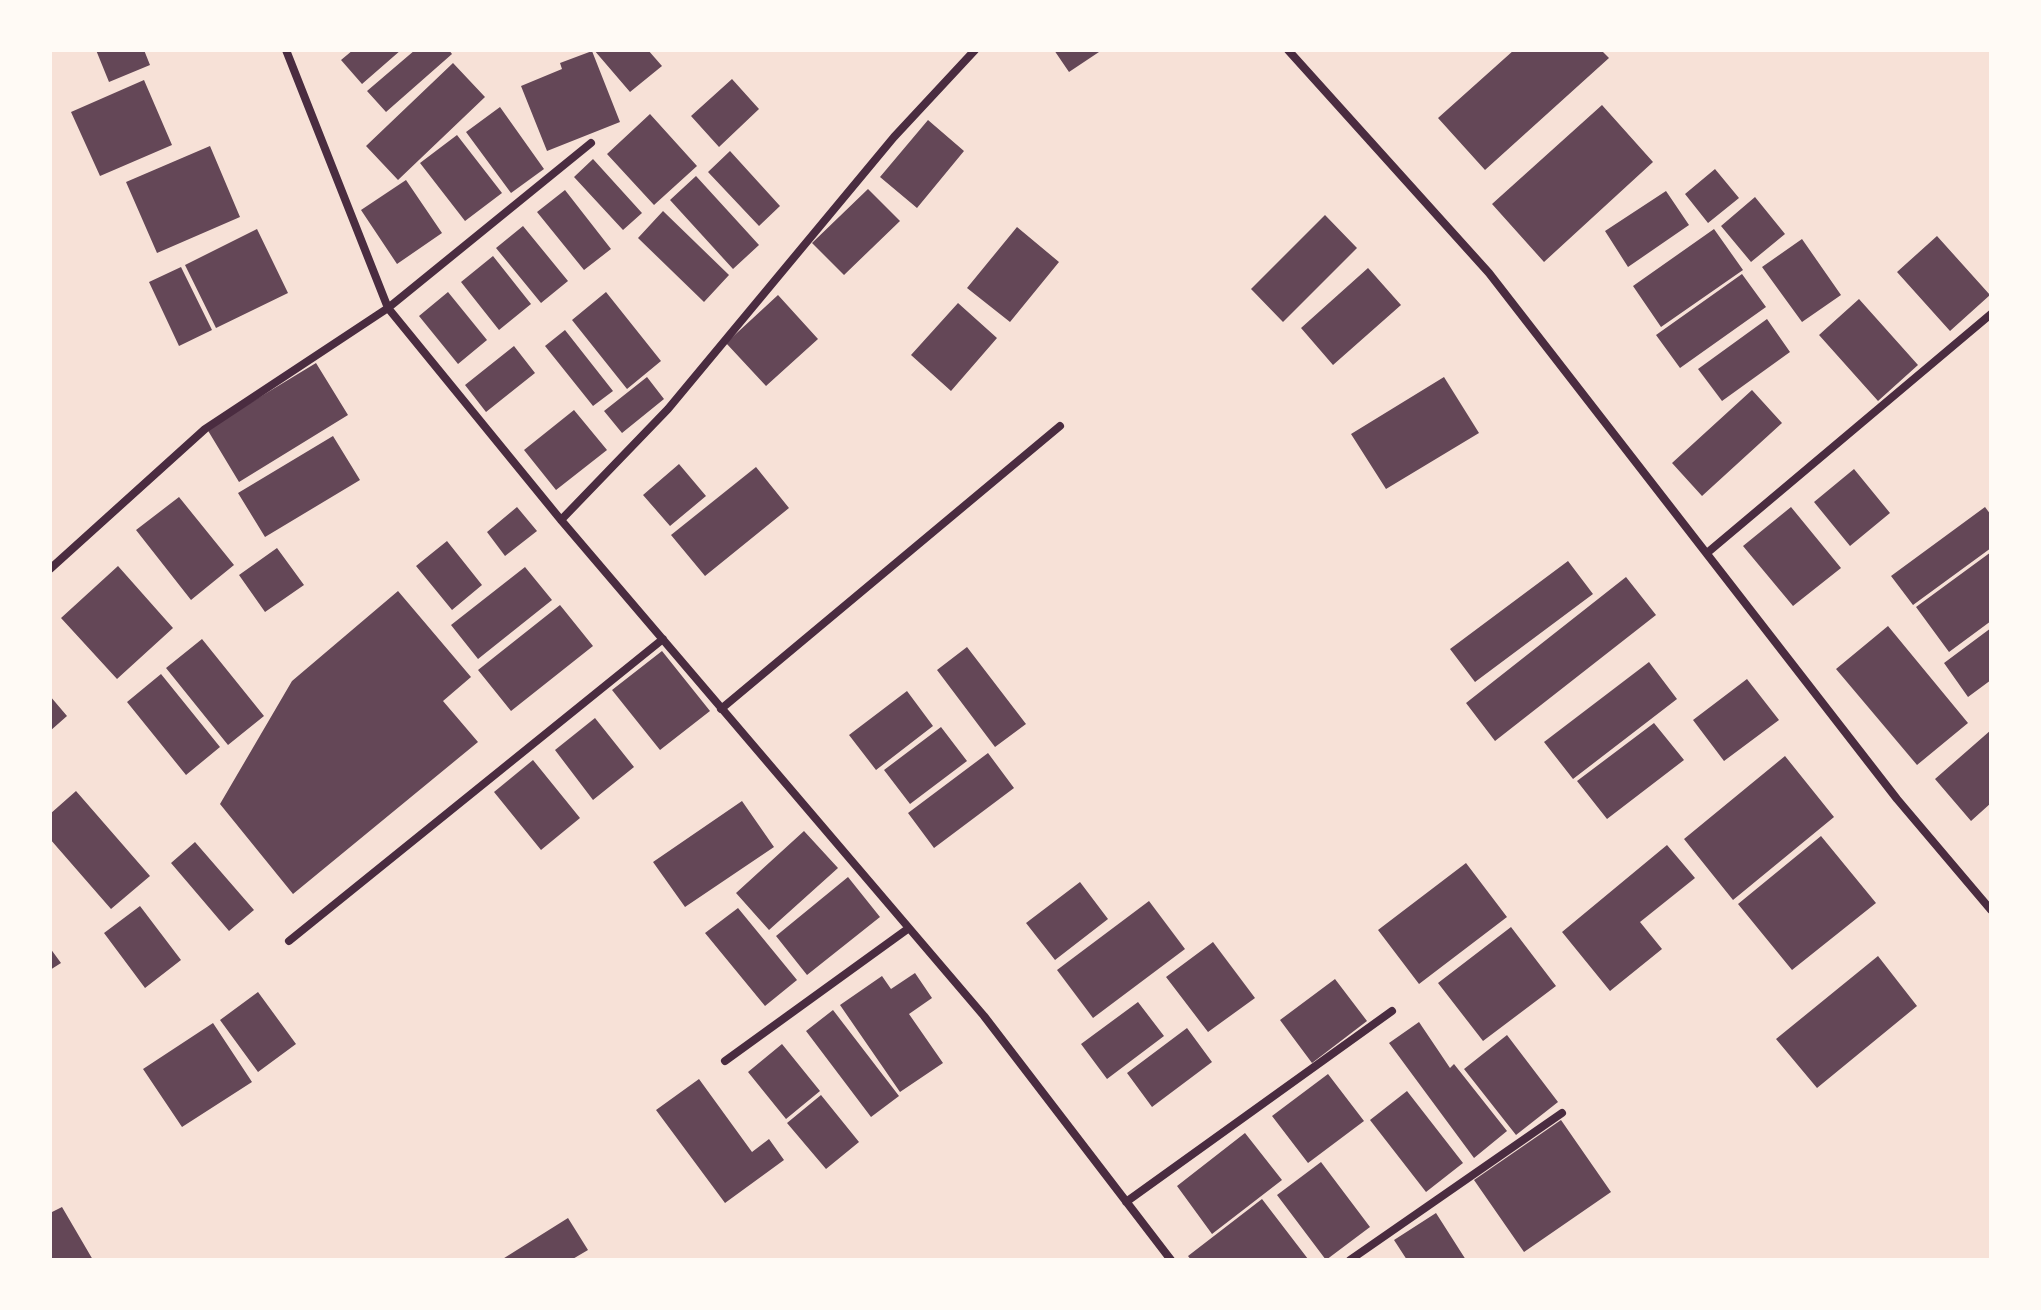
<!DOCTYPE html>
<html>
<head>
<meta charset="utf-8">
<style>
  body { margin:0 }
  #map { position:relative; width:2041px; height:1310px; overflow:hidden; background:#f7e1d7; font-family:Cabin,sans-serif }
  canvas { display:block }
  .frame { position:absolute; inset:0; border:52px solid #fffaf5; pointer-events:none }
</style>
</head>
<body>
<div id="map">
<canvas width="2041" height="1310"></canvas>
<div class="frame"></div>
</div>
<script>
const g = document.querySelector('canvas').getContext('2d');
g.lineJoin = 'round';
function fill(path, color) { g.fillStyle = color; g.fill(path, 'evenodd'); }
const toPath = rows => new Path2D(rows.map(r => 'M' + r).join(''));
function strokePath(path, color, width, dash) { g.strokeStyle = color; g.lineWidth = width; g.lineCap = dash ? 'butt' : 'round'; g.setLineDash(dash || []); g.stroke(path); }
const building = toPath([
  [96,50,144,50,150,65,109,82],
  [353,50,401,50,362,84,341,60],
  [415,50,449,50,452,54,386,112,367,91],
  [594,50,648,50,662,66,630,92],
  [1054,50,1102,50,1069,72],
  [1514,50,1601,50,1609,58,1485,170,1438,118],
  [592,51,620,122,547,151,521,86,562,69,560,63],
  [453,63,485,97,398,180,366,146],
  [732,79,759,109,719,147,691,116],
  [144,80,172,145,100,176,71,112],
  [1602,105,1653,162,1544,262,1492,204],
  [500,107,544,169,511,193,466,132],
  [650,114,697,166,654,205,607,154],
  [928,120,964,151,917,208,880,177],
  [457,135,502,193,465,221,420,163],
  [210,146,240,217,157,253,126,182],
  [730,151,780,206,759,226,708,172],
  [593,159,642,213,623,230,574,177],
  [1715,169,1739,198,1708,223,1685,194],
  [696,176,759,245,733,269,670,200],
  [406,180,442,233,397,264,361,210],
  [868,189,900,221,844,275,812,243],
  [565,190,611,249,584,270,537,212],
  [1666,191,1689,225,1628,267,1605,231],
  [1755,197,1785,234,1751,262,1721,226],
  [663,211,729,275,704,302,638,238],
  [1325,215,1357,248,1283,322,1251,289],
  [523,226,568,281,541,303,496,248],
  [1017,227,1059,262,1010,322,967,288],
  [257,229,288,293,216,328,185,265],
  [1714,229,1743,270,1661,327,1633,286],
  [1937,236,1990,295,1950,331,1897,272],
  [1802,239,1841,295,1802,322,1762,267],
  [493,256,531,304,499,330,461,282],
  [181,267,212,330,179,346,149,282],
  [1368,268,1401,305,1333,365,1301,328],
  [1742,274,1766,307,1680,368,1656,335],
  [448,292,487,340,458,364,419,316],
  [606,292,661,361,627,389,572,320],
  [778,295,818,339,766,386,726,343],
  [1859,299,1918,365,1878,401,1819,335],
  [958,303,997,338,951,391,911,355],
  [1767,319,1790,352,1722,401,1698,369],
  [565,330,613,391,593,406,545,346],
  [514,346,535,373,486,412,465,385],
  [316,363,348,415,239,482,207,429],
  [647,377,664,399,622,433,604,411],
  [1444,377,1479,433,1386,489,1351,434],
  [1752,390,1782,423,1702,496,1672,463],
  [574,410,607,450,556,490,524,450],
  [333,436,360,480,265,537,238,493],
  [679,464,706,496,670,526,643,495],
  [756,467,789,508,705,576,671,535],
  [1854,469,1890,513,1850,546,1814,502],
  [179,497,234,565,191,600,136,530],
  [517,507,537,531,505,556,487,532],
  [1791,507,1841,568,1793,606,1743,546],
  [1985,507,1991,515,1991,548,1913,605,1891,576],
  [447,541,482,585,452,610,416,566],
  [277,548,304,585,265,612,239,575],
  [1991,552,1991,621,1949,652,1916,607],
  [1568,561,1593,594,1475,682,1450,649],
  [118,566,173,628,117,679,61,618],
  [525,567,552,600,478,659,451,625],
  [1626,577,1656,615,1495,741,1466,703],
  [398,591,471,677,443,701,478,742,293,894,220,804,292,681],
  [560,605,593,646,511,711,478,670],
  [1888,626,1968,723,1917,765,1836,669],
  [1991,628,1991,680,1968,697,1944,663],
  [202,639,264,716,228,745,166,668],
  [967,647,1026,724,995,747,937,670],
  [662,651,710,711,660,750,612,690],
  [1649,662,1677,699,1573,779,1544,742],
  [161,674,220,747,186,775,127,702],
  [1747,679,1779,720,1724,761,1693,720],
  [907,691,933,726,876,770,849,735],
  [50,696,67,716,50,731],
  [595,718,634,767,593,800,555,750],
  [1654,723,1684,760,1607,819,1577,781],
  [941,727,967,761,910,804,884,770],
  [1991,730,1991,803,1971,821,1935,779],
  [988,753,1014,788,934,848,908,813],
  [1785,756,1834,817,1733,900,1684,839],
  [533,760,580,818,541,850,494,792],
  [76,791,150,876,111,909,50,839,50,814],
  [742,801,774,847,685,907,653,862],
  [804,831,838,868,769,930,736,893],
  [1821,836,1876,903,1792,970,1738,904],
  [195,842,254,910,229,931,171,863],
  [1667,845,1695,878,1640,922,1662,949,1610,991,1562,932],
  [1466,863,1507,917,1419,984,1378,930],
  [848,877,880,917,807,975,776,936],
  [1080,882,1108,919,1055,960,1026,923],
  [1149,901,1185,949,1093,1018,1057,970],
  [140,906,181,960,145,988,104,933],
  [738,908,797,980,765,1006,705,933],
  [1511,927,1556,986,1483,1041,1438,983],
  [1213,942,1255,998,1208,1032,1166,977],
  [50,948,61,963,50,970],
  [1878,956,1917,1006,1817,1088,1776,1039],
  [915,973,932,998,909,1014,943,1063,900,1092,840,1005,882,976,891,989],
  [1335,979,1367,1021,1312,1063,1280,1020],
  [258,992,296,1044,258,1072,220,1020],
  [1138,1002,1164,1036,1107,1079,1081,1044],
  [833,1010,899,1096,871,1117,806,1031],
  [1419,1022,1450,1068,1454,1064,1507,1131,1474,1158,1389,1043],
  [213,1023,252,1082,182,1127,143,1069],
  [1187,1028,1212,1062,1152,1107,1127,1073],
  [1507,1035,1558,1102,1516,1135,1464,1069],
  [782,1044,820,1091,786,1119,748,1072],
  [1328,1074,1364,1121,1308,1163,1272,1116],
  [699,1079,752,1152,769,1139,784,1160,725,1203,656,1110],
  [1407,1091,1463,1163,1426,1192,1370,1120],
  [821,1095,859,1142,826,1169,787,1123],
  [1561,1120,1611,1192,1524,1252,1474,1180],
  [1245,1133,1282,1180,1212,1234,1177,1186],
  [1321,1162,1370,1227,1326,1260,1277,1195],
  [1262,1199,1308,1259,1191,1260,1188,1256],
  [62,1207,93,1260,50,1260,50,1213],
  [1436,1213,1466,1260,1407,1260,1394,1240],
  [568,1218,588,1250,571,1260,501,1260]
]);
const minor = toPath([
  [286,50,388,308,561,520,984,1016,1171,1260],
  [1288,50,1489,273,1897,799,1991,910],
  [561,520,668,409,894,137,975,50],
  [1707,553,1991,314],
  [50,569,205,429,388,308,591,143],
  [721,709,1060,426],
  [289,941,663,639],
  [725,1061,909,928],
  [1126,1202,1392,1011],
  [1350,1260,1562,1113]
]);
fill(building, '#644757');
strokePath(minor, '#4a2c40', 8);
</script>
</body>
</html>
